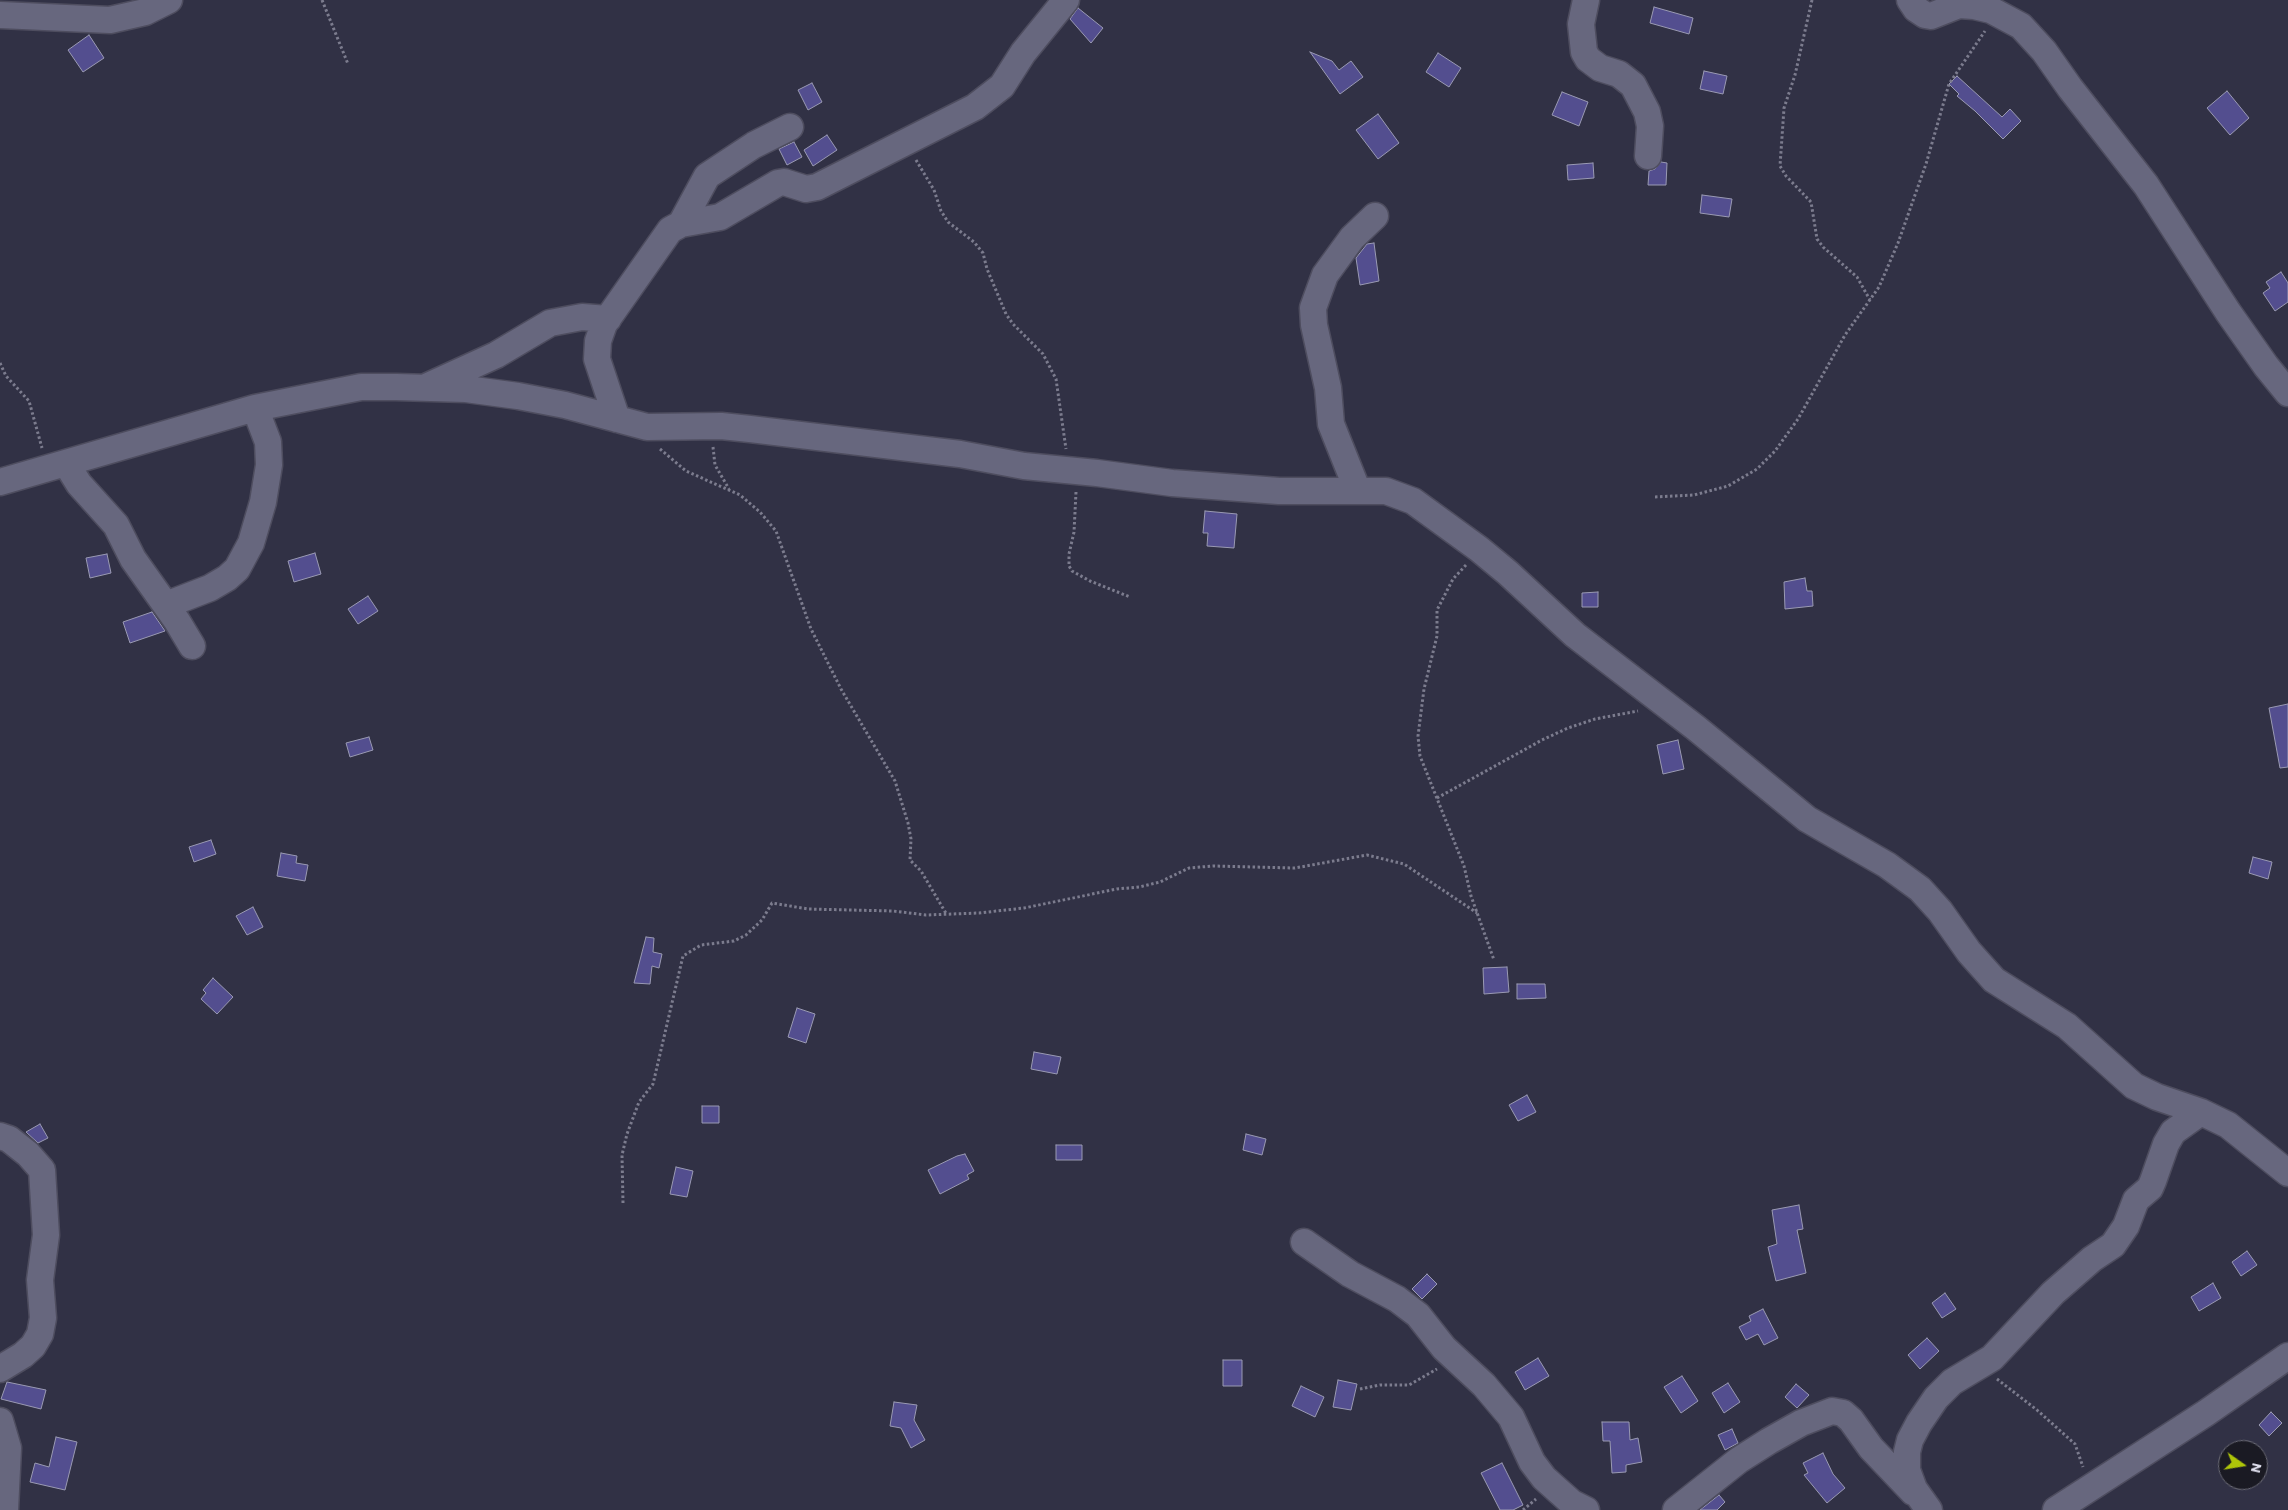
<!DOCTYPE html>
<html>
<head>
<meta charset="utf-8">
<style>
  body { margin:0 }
  #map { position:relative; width:2288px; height:1510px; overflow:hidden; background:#313145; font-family:Barlow,sans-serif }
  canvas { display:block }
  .north { position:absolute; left:2218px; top:1440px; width:50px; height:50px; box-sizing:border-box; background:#1a1a23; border:1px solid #6b6b76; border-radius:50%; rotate:103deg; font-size:14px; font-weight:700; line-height:20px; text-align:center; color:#e5e5f3 }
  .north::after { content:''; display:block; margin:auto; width:18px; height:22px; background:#aec509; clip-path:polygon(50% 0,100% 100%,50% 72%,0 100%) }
</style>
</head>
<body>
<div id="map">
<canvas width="2288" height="1510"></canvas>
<div class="north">N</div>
</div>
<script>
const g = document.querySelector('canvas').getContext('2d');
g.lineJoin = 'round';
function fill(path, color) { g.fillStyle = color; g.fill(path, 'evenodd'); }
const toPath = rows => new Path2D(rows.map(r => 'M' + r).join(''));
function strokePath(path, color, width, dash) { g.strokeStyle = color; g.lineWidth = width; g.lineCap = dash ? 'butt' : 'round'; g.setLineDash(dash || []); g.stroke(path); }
const building = toPath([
  [1654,7,1693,18,1689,34,1650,23,1654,7],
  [1078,8,1103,28,1091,43,1070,19,1078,8],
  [89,35,104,58,83,72,68,50,89,35],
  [1310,52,1332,61,1339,70,1351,61,1363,77,1340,94,1310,52],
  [1438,53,1461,68,1449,87,1426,72,1438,53],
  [1704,71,1727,76,1723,94,1700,89,1704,71],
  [1957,76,2002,117,2010,109,2021,121,2003,139,1975,111,1957,96,1959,94,1949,84,1957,76],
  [812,83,822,102,808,110,798,90,812,83],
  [2227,91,2249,118,2230,135,2207,108,2227,91],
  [1562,92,1588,102,1579,126,1552,115,1562,92],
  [1378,114,1399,143,1378,159,1356,130,1378,114],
  [827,135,837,150,813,166,804,150,827,135],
  [794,142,802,157,787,165,779,149,794,142],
  [1661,162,1667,163,1666,185,1648,185,1649,171,1655,169,1661,162],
  [1593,163,1594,178,1568,180,1567,165,1593,163],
  [1702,195,1732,199,1729,217,1700,213,1702,195],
  [1374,243,1379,281,1360,285,1356,258,1367,244,1374,243],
  [2281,272,2288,283,2288,302,2275,311,2263,293,2270,288,2266,282,2281,272],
  [1205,511,1237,514,1234,548,1207,546,1208,533,1203,533,1205,511],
  [315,553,321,574,294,582,288,561,315,553],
  [107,554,111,573,90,578,86,558,107,554],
  [1805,578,1807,591,1812,591,1813,606,1785,609,1784,582,1805,578],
  [1598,592,1598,607,1582,607,1582,593,1598,592],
  [368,596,378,611,358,624,348,609,368,596],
  [152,612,165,631,130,643,123,622,152,612],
  [2288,704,2288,767,2280,768,2269,708,2288,704],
  [369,737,373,750,350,757,346,743,369,737],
  [1678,740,1684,769,1663,774,1657,745,1678,740],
  [211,840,216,854,194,862,189,847,211,840],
  [281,853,297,856,296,863,308,865,305,881,277,876,281,853],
  [2253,857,2272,862,2268,879,2249,873,2253,857],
  [253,907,263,927,247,935,236,916,253,907],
  [646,937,654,938,653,952,662,954,659,968,652,966,650,984,634,983,646,937],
  [1507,967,1509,992,1484,994,1483,968,1507,967],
  [213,978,233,997,217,1014,201,999,206,993,203,990,213,978],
  [1517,984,1545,984,1546,998,1517,999,1517,984],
  [797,1008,815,1014,806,1043,788,1037,797,1008],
  [1034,1052,1061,1057,1057,1074,1031,1069,1034,1052],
  [1527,1095,1536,1112,1518,1121,1509,1105,1527,1095],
  [702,1106,719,1106,719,1123,702,1123,702,1106],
  [40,1124,48,1138,38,1143,26,1132,40,1124],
  [1246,1134,1266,1139,1262,1155,1243,1150,1246,1134],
  [1056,1145,1082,1145,1082,1160,1056,1160,1056,1145],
  [965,1154,974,1171,967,1175,969,1179,940,1194,928,1170,957,1156,965,1154],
  [676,1167,693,1171,687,1197,670,1194,676,1167],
  [1799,1205,1803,1229,1797,1230,1806,1273,1776,1281,1768,1247,1777,1244,1772,1210,1799,1205],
  [2247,1251,2257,1265,2241,1276,2232,1262,2247,1251],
  [1427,1274,1437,1284,1422,1299,1412,1289,1427,1274],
  [2213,1283,2221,1298,2199,1311,2191,1297,2213,1283],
  [1945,1293,1956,1309,1942,1318,1932,1303,1945,1293],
  [1763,1309,1778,1338,1764,1345,1758,1334,1746,1340,1739,1327,1751,1321,1749,1316,1763,1309],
  [1927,1338,1939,1351,1920,1369,1908,1355,1927,1338],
  [1538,1358,1549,1376,1525,1390,1515,1372,1538,1358],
  [1223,1360,1242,1360,1242,1386,1223,1386,1223,1360],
  [1682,1376,1698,1401,1681,1413,1664,1387,1682,1376],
  [1338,1380,1357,1384,1351,1410,1333,1407,1338,1380],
  [7,1382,46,1390,41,1409,1,1399,7,1382],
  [1728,1383,1740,1402,1724,1413,1712,1393,1728,1383],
  [1796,1384,1809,1395,1797,1408,1785,1397,1796,1384],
  [1301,1386,1324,1397,1315,1417,1292,1406,1301,1386],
  [894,1402,917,1405,914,1420,925,1440,911,1448,901,1428,890,1426,894,1402],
  [2271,1412,2282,1423,2269,1436,2259,1425,2271,1412],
  [1602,1422,1629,1422,1630,1440,1638,1438,1642,1462,1626,1465,1626,1472,1612,1473,1610,1441,1603,1441,1602,1422],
  [1732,1429,1738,1443,1725,1450,1718,1435,1732,1429],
  [56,1437,77,1442,65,1490,30,1482,35,1463,49,1467,56,1437],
  [1823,1453,1833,1474,1845,1488,1827,1503,1804,1475,1808,1473,1803,1463,1823,1453],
  [1502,1463,1523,1505,1513,1510,1500,1510,1481,1473,1502,1463],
  [1719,1495,1725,1502,1717,1510,1700,1510,1719,1495]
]);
const path = toPath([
  [322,0,348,64],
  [1812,0,1795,75,1784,108,1780,166,1786,176,1811,202,1817,239,1823,247,1857,277,1870,300],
  [916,160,934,190,941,211,948,222,974,242,983,253,987,269,1006,314,1013,324,1043,354,1056,379,1066,449],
  [0,363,6,376,29,401,42,448],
  [713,447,715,465,729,489],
  [660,449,686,471,740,495,760,512,776,531,811,629,841,689,895,781,908,823,911,839,910,860,921,871,947,915],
  [1076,492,1074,532,1069,554,1069,566,1072,571,1090,581,1130,597],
  [1655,497,1694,495,1728,486,1757,469,1775,451,1798,419,1845,335,1879,287,1898,243,1926,164,1949,84,1985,31],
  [1466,565,1453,579,1437,610,1437,636,1424,689,1418,736,1420,756,1464,866,1471,896,1494,960],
  [1437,798,1542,740,1568,728,1595,719,1638,711],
  [623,1203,622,1155,627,1134,639,1102,653,1084,683,956,701,945,734,941,746,935,762,920,772,903,808,909,893,911,926,915,979,913,1024,908,1117,889,1139,887,1160,882,1189,868,1213,866,1295,868,1367,855,1404,864,1477,913],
  [1997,1379,2037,1410,2075,1444,2083,1467],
  [1360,1389,1380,1385,1409,1385,1437,1369],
  [1523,1510,1536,1499]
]);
const minor = toPath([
  [1586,0,1581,24,1584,52,1588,59,1600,68,1619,74,1633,85,1647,112,1650,126,1648,156],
  [1910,0,1916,9,1925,15,1931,16,1959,5,1974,6,1991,10,2021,26,2044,51,2070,88,2146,185,2228,312,2266,366,2288,393],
  [0,15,110,20,145,12,169,0],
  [681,224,707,176,754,145,790,127],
  [428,386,496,355,550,323,582,317,608,319],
  [617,419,597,359,598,341,604,324,670,230,681,224,720,217,778,183,784,182,806,189,817,187,975,107,1002,86,1023,53,1066,0],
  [66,463,79,484,116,525,133,559,177,621,192,646],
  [0,482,255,408,361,387,396,387,466,389,518,396,565,405,647,427,721,426,750,429,960,454,1024,466,1097,473,1172,483,1279,491,1386,491,1413,501,1479,549,1508,573,1575,635,1696,728,1807,819,1887,865,1920,889,1940,911,1969,952,1994,980,2067,1026,2134,1086,2157,1097,2201,1112,2228,1125,2288,1173],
  [1357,489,1331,424,1328,388,1314,325,1313,308,1325,275,1352,238,1375,216],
  [166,605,210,588,227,578,237,569,251,543,263,502,269,465,268,442,255,408],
  [0,1136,9,1139,28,1154,42,1170,46,1235,40,1280,43,1318,40,1334,33,1346,23,1355,0,1369],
  [1304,1242,1350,1274,1397,1299,1418,1315,1444,1348,1484,1385,1511,1417,1532,1462,1544,1478,1572,1503,1586,1510],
  [0,1421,8,1448,5,1510],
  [1676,1510,1739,1460,1769,1441,1801,1423,1832,1411,1843,1413,1851,1420,1871,1448,1913,1492],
  [1929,1510,1914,1489,1907,1470,1907,1452,1910,1440,1919,1423,1936,1398,1952,1382,1992,1358,2053,1293,2092,1259,2113,1245,2126,1226,2136,1200,2150,1188,2153,1181,2166,1144,2173,1132,2201,1112],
  [2056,1510,2206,1413,2288,1356]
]);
fill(building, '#534e8f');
strokePath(building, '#9a9ab3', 1);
strokePath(minor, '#4e4d5f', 29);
strokePath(path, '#7c7c8e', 3, [2.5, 2.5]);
strokePath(minor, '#67677e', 26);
</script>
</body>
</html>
